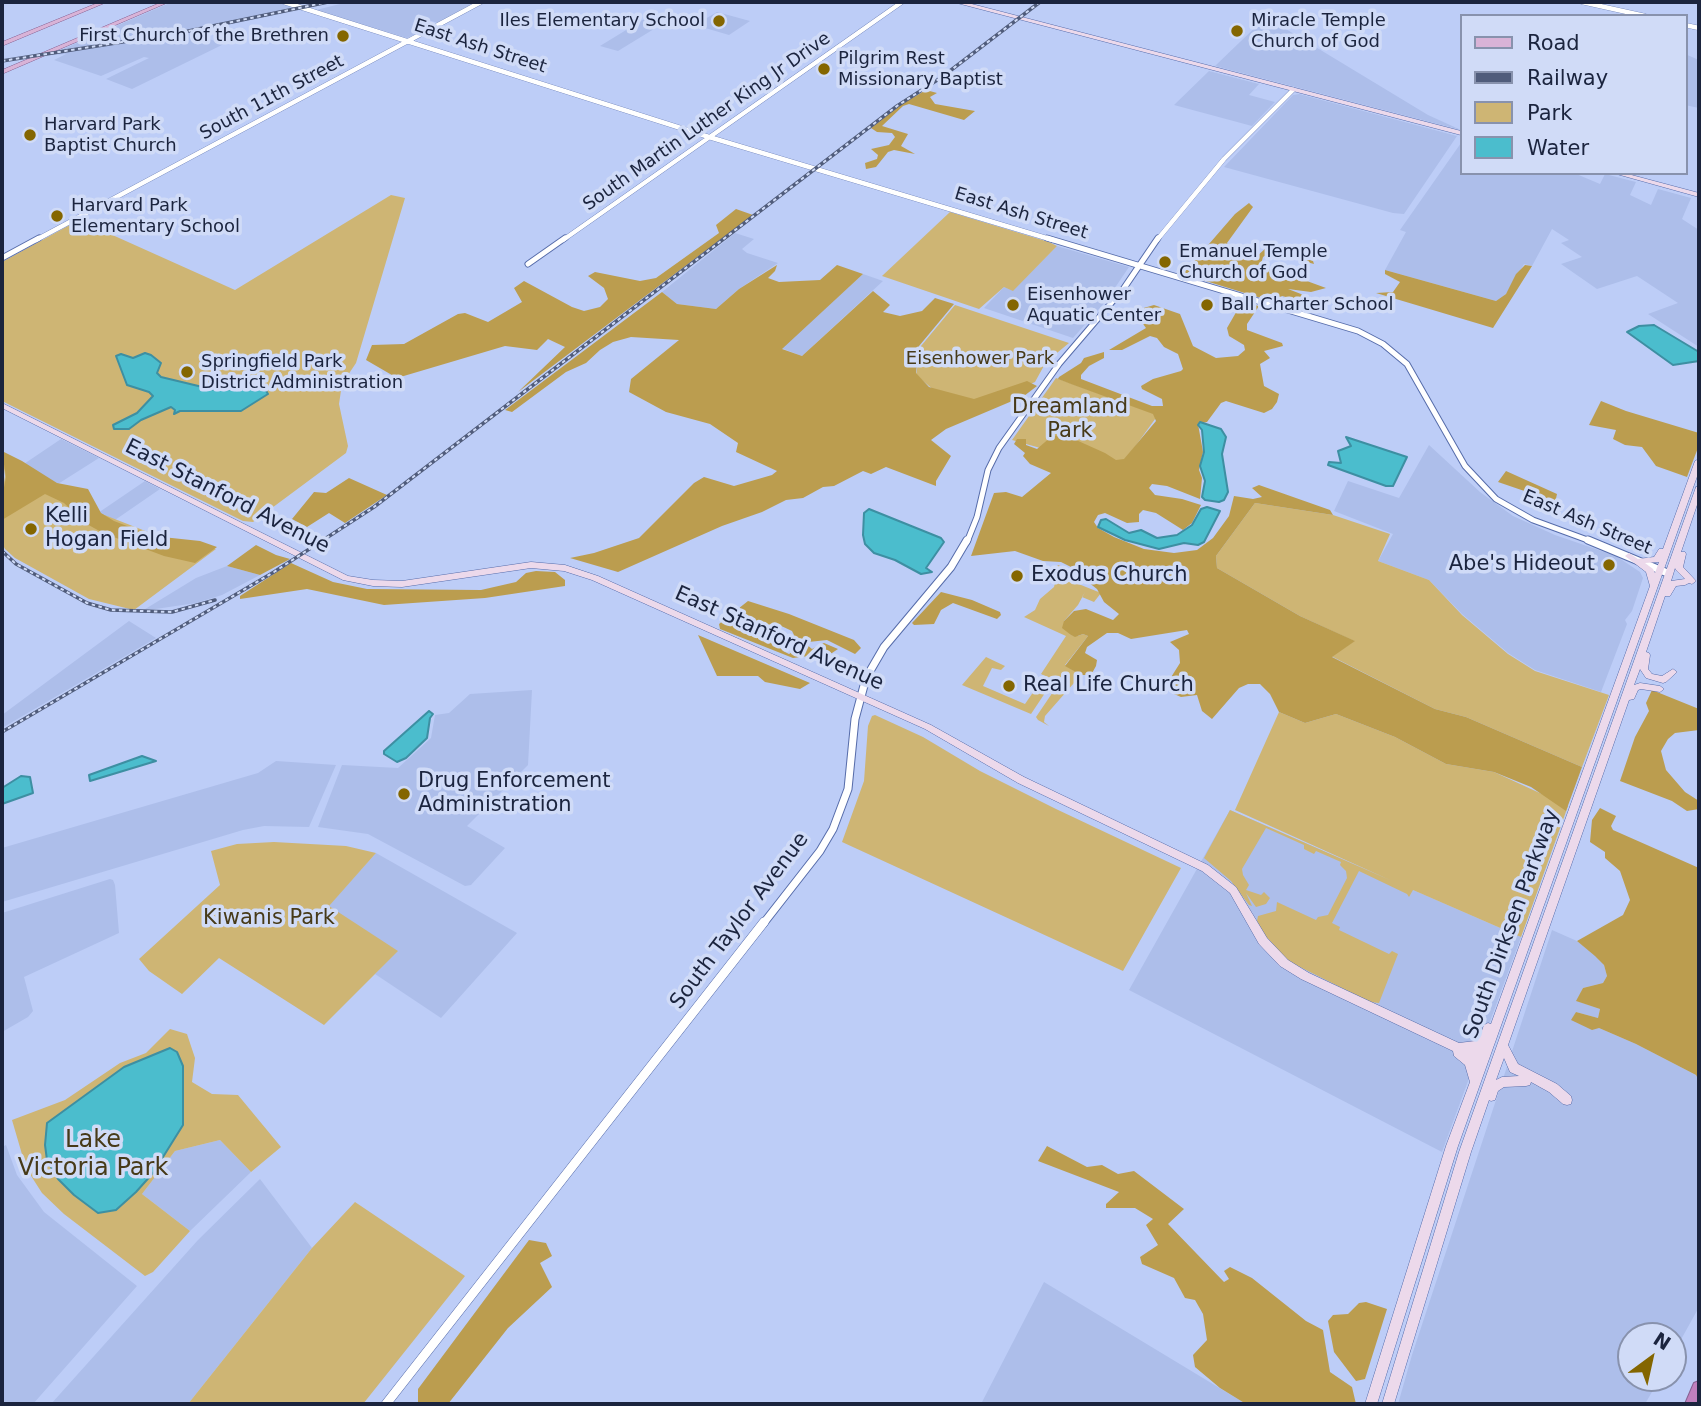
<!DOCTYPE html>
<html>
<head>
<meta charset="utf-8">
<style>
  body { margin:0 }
  #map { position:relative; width:1701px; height:1406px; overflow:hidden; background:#bdcdf7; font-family:"DejaVu Sans",sans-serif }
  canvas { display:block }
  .frame { position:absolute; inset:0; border:4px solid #1b243e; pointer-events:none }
  .legend { position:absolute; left:1460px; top:14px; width:228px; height:161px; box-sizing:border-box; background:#d0dbf7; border:2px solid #8892ad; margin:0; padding:9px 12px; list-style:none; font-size:21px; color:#1b243e }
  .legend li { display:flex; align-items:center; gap:14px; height:35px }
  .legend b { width:35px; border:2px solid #8892ad }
  .north { position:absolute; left:1617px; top:1322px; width:70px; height:70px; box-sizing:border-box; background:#d0dbf7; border:2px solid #8892ad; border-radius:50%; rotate:33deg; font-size:19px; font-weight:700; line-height:28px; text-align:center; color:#1b243e }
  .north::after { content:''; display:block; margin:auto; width:24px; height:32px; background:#846600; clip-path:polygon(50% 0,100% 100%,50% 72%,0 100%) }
</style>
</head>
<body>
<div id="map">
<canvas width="1701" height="1406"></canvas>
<div class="frame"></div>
<ul class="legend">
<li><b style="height:9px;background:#d9b3d7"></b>Road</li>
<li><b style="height:9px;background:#505c7b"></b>Railway</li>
<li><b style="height:19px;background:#ceb574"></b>Park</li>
<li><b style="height:19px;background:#4bbdcd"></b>Water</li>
</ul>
<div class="north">N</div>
</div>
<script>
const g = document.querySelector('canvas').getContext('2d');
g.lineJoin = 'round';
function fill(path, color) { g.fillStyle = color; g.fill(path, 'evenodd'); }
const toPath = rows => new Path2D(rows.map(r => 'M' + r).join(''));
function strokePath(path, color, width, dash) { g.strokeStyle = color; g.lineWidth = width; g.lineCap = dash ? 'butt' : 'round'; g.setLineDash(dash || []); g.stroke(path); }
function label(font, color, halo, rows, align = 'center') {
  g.font = font + ' "DejaVu Sans",sans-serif'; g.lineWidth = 7; g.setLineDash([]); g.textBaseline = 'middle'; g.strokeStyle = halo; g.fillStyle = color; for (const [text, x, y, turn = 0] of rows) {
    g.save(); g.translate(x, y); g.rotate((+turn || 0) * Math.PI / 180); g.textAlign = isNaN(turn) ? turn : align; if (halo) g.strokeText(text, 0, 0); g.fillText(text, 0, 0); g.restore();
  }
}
const built = toPath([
  [172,2,276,2,299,9,191,33,224,44,132,89,106,79,149,58,144,57,101,76,54,60,66,54,49,55],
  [348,2,477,2,438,23,421,18,414,22,430,27,407,38,316,10],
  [717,12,750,21,729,35,695,25],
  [649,16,667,21,618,51,600,46],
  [1266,17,1428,115,1461,130,1215,66],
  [1685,54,1699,60,1699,108,1685,105],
  [1209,71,1259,84,1249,95,1275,102,1252,126,1174,105],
  [1299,94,1401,121,1457,136,1404,214,1393,213,1224,167,1293,95],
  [1461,143,1461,173,1574,173,1600,184,1605,174,1636,182,1630,195,1651,205,1658,189,1691,198,1682,219,1699,230,1699,347,1648,314,1678,303,1637,276,1597,289,1561,264,1582,257,1561,243,1569,240,1552,229,1532,266,1524,264,1506,294,1496,301,1385,270,1406,232,1400,230],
  [735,233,754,239,742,249,747,253,778,263,739,289,716,309,677,304,662,292],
  [1057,246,1129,267,1106,301,1073,338,984,308,1004,287,1013,290],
  [863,274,883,281,802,356,781,348],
  [61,439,99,458,50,489,15,470],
  [1429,445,1480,492,1513,516,1555,535,1616,556,1640,572,1643,578,1632,611,1625,620,1627,624,1601,692,1535,670,1508,653,1462,614,1429,580,1378,561,1393,534,1334,511,1348,481,1399,498],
  [145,481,160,489,115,520,98,513],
  [227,566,260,575,222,595,196,603,142,611,196,578],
  [129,621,156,638,2,728,2,715],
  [532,690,528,765,467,826,505,848,471,885,465,886,368,834,318,827,342,765,398,768,431,738,435,715,449,713,470,694],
  [276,761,336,765,309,827,264,826,243,830,2,902,2,848,258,773],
  [1230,810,1521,937,1442,1152,1129,990],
  [376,853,517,933,441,1018,375,974,397,951,328,906],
  [110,879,113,880,115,885,119,933,24,977,33,1011,28,1017,2,1032,2,913],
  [1552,930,1577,941,1595,955,1604,965,1607,976,1603,983,1583,988,1577,1001,1600,1009,1598,1018,1576,1012,1572,1020,1599,1028,1636,1044,1696,1075,1699,1081,1699,1307,1673,1354,1673,1336,1631,1336,1631,1378,1660,1378,1645,1404,1398,1404,1412,1355],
  [220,1140,251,1172,190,1231,142,1194,175,1151],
  [6,1145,17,1175,44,1212,137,1286,33,1404,2,1404,2,1147],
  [260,1179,312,1248,188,1404,51,1404,198,1240],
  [1044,1282,1246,1404,981,1404]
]);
const green = toPath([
  [391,195,405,198,356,363,342,384,339,404,348,446,346,453,253,522,243,521,2,401,2,262,79,220,235,290],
  [950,212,1049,242,1057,246,1013,291,1004,287,979,309,882,276],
  [955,305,1069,343,1046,362,1035,382,981,406,935,391,916,375,921,346],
  [1056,378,1158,415,1118,470,1012,440],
  [2,454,79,505,153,534,216,549,134,610,89,599,15,558,5,549,2,543,2,494,5,476],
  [1255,503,1333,515,1390,534,1378,561,1429,580,1462,615,1508,654,1535,671,1609,695,1582,767,1466,717,1435,709,1331,656,1354,641,1300,616,1217,568,1216,556],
  [1058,565,1076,573,1071,581,1101,593,1094,602,1082,597,1085,592,1078,605,1064,621,1071,635,1078,636,1083,634,1088,636,1065,665,1081,675,1045,716,1044,722,1049,726,1038,720,1036,717,1057,686,1053,680,1041,674,1066,636,1024,617,1035,610,1040,599,1054,587,1056,579,1052,573],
  [986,657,1005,666,1001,670,992,668,983,686,1025,704,1036,688,1023,682,1022,678,1035,676,1051,684,1031,714,962,685],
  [1279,712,1305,723,1336,714,1395,737,1446,764,1494,772,1568,806,1521,937,1413,890,1409,897,1407,894,1359,871,1332,923,1340,927,1339,930,1389,954,1392,951,1398,954,1379,1003,1370,1002,1288,961,1267,940,1257,921,1258,916,1276,911,1277,902,1316,920,1318,917,1328,915,1347,878,1346,871,1340,865,1341,862,1316,851,1314,854,1304,849,1304,845,1266,828,1242,869,1243,875,1249,885,1246,890,1261,895,1264,892,1270,898,1266,904,1256,907,1246,893,1252,906,1249,905,1231,881,1204,858,1230,810,1392,881,1235,810],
  [875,715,923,737,980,771,1056,809,1181,868,1123,971,842,842,864,781,868,726,872,716],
  [274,842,346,846,376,853,329,906,398,951,324,1025,219,958,182,994,149,971,139,959,220,885,211,851,237,844],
  [170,1029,187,1034,195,1058,192,1082,212,1094,238,1095,281,1147,251,1172,220,1140,175,1151,142,1194,190,1231,153,1272,145,1276,64,1214,42,1193,26,1168,12,1120,65,1100,120,1063,146,1053],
  [355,1202,465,1276,363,1404,188,1404,312,1248]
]);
const forest = toPath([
  [926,90,937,93,930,97,935,104,975,111,964,120,909,104,903,106,882,126,908,134,901,146,915,154,894,150,888,152,876,167,866,169,865,163,877,159,878,155,871,149,889,145,895,137,892,133,877,132,871,128,902,104],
  [1249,203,1253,207,1227,243,1229,247,1239,256,1255,258,1267,247,1313,261,1314,264,1271,252,1263,257,1261,264,1262,268,1285,273,1326,288,1311,292,1288,289,1301,294,1313,304,1282,296,1274,302,1183,274,1235,214],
  [736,209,753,215,518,392,565,347,548,339,537,350,505,346,397,378,366,360,372,345,404,344,458,314,465,313,488,322,522,302,514,288,524,281,572,307,584,311,600,307,608,299,604,288,588,276,595,272,640,281,656,278,719,233,716,225],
  [777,265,775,271,768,278,779,282,820,280,837,265,863,274,782,349,802,356,873,291,890,305,883,312,900,316,922,311,935,298,954,304,919,346,916,373,929,387,974,399,1027,381,1037,386,1024,396,946,429,931,440,951,456,936,481,936,486,886,467,871,474,863,471,834,486,823,487,803,498,786,500,762,512,722,526,618,572,570,558,594,553,639,538,694,483,704,477,734,486,772,475,777,471,736,452,738,443,710,424,666,412,629,392,631,379,679,340,631,337,613,342,600,350,586,363,566,372,512,412,505,410,662,292,677,304,716,309,739,289],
  [1525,265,1532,266,1493,328,1376,293,1393,292,1400,282,1385,274,1385,270,1496,301,1506,294,1516,274],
  [1242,302,1259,306,1247,324,1247,330,1282,343,1283,346,1264,351,1270,358,1260,364,1264,386,1279,394,1277,402,1272,409,1264,413,1226,401,1221,403,1207,422,1198,424,1203,452,1199,470,1202,478,1200,499,1167,486,1152,484,1149,488,1155,495,1182,499,1201,505,1192,523,1183,530,1156,513,1143,510,1139,514,1139,522,1127,523,1105,513,1098,515,1094,522,1098,528,1114,537,1144,549,1174,553,1197,550,1213,538,1229,516,1234,496,1253,499,1262,497,1252,488,1259,485,1330,510,1333,515,1255,503,1216,556,1217,568,1300,616,1355,641,1332,657,1435,709,1466,717,1582,767,1566,811,1531,787,1494,772,1446,764,1395,737,1336,714,1305,723,1279,712,1270,694,1260,684,1248,684,1239,688,1212,719,1202,711,1197,695,1181,697,1174,694,1168,682,1180,663,1179,650,1170,642,1189,634,1187,630,1131,639,1118,633,1107,633,1087,647,1085,653,1097,660,1096,666,1091,675,1081,675,1065,666,1088,636,1083,634,1075,637,1071,635,1062,628,1064,621,1074,611,1086,609,1113,620,1119,614,1104,602,1097,589,1088,582,1083,573,1061,562,1043,561,1015,551,971,556,994,493,1006,492,1022,497,1051,473,1030,464,1023,456,1025,453,1014,444,1017,439,1026,439,1026,445,1037,449,1052,436,1065,435,1105,453,1116,460,1124,459,1156,421,1153,414,1071,384,1058,379,1059,377,1081,363,1084,358,1104,352,1104,358,1089,366,1081,375,1081,379,1152,406,1163,406,1162,399,1142,389,1141,386,1153,379,1181,371,1183,369,1178,354,1164,347,1157,338,1150,336,1122,350,1109,350,1146,328,1143,324,1131,321,1130,312,1154,305,1180,314,1193,346,1216,358,1238,356,1245,350,1244,345,1229,336,1227,328],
  [1601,401,1626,411,1699,433,1699,445,1687,477,1656,466,1642,447,1625,445,1613,439,1616,430,1589,425],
  [2,451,22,461,57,483,88,489,101,513,114,521,153,536,200,541,217,547,195,563,164,556,103,533,85,523,64,503,45,494,2,520,2,498,6,477],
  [1506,471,1557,494,1555,503,1546,503,1539,496,1498,482],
  [349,478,387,495,345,523,329,513,307,527,292,519,314,492,326,493],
  [256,545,276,555,290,559,260,575,227,566],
  [291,563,333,582,367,589,481,590,516,582,526,573,536,571,555,572,565,580,565,586,485,598,384,605,307,589,240,599,240,596],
  [941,592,972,600,1000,612,1001,615,997,619,953,603,941,610,934,624,914,625,912,623],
  [748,601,789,614,854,640,861,648,855,654,827,640,790,644,789,638,794,635,792,631,777,624,772,627,769,634,783,651,789,654,806,644,812,649,824,643,838,649,832,653,793,658,720,629,719,624],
  [698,635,810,683,800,689,765,682,758,676,717,676],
  [1652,690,1699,709,1699,730,1675,733,1668,739,1661,751,1666,770,1685,792,1699,801,1699,809,1687,811,1672,801,1620,781,1635,737,1649,711,1646,703],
  [1600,808,1616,816,1611,826,1613,830,1699,868,1699,1081,1696,1075,1636,1044,1599,1028,1592,1030,1571,1020,1576,1012,1598,1018,1600,1009,1576,1001,1583,988,1603,983,1607,976,1604,965,1595,956,1577,941,1623,915,1630,900,1620,871,1605,858,1605,852,1590,842,1592,820],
  [1047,1146,1087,1167,1102,1165,1118,1174,1134,1171,1184,1209,1168,1224,1224,1282,1229,1279,1224,1271,1230,1267,1252,1278,1306,1321,1323,1330,1330,1372,1352,1387,1356,1404,1246,1404,1220,1388,1195,1367,1193,1355,1207,1340,1203,1314,1195,1300,1185,1298,1174,1278,1142,1264,1140,1257,1158,1245,1146,1225,1153,1219,1135,1208,1106,1208,1106,1204,1119,1192,1038,1161],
  [529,1240,546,1243,552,1256,540,1263,552,1287,508,1328,448,1404,418,1404,418,1389],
  [1366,1302,1387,1309,1365,1379,1356,1381,1334,1352,1328,1321,1333,1315,1348,1314,1359,1303]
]);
const water = toPath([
  [1654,325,1699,352,1699,361,1673,365,1627,332,1639,326,1654,325],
  [145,353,151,355,161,363,157,373,161,377,215,390,256,388,265,389,268,394,241,411,180,411,174,414,175,410,171,407,141,420,129,429,114,429,113,425,137,413,153,396,149,392,127,385,116,356,121,354,133,358,145,353],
  [1200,422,1221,429,1226,437,1222,454,1228,492,1224,500,1219,502,1205,500,1202,497,1205,481,1200,466,1204,452,1202,430,1198,425,1200,422],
  [1346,437,1407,457,1393,486,1386,486,1328,465,1329,462,1341,463,1338,451,1351,446,1346,437],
  [1207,507,1220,511,1204,542,1198,545,1184,543,1159,549,1125,540,1098,527,1101,520,1106,519,1129,533,1141,530,1157,538,1177,535,1192,525,1201,509,1207,507],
  [869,509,941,538,944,542,926,568,932,572,921,574,895,560,874,553,865,544,863,535,864,513,869,509],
  [429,711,433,714,430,718,427,738,406,758,397,762,384,754,384,751,429,711],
  [142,756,156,761,90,781,89,775,142,756],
  [21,776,30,777,33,793,2,804,2,788,21,776],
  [170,1048,177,1052,183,1066,183,1125,153,1173,136,1192,116,1210,98,1213,74,1195,58,1179,47,1160,45,1145,47,1123,124,1067,170,1048]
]);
const tertiaryFar3 = toPath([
  [284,2,709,137,1053,240],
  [1582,2,1645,16],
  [1685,25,1699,28],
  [36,240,481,2],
  [563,240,902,2],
  [1157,240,1224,159,1293,90]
]);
const tertiaryFar2 = toPath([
  [1047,238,1358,331,1383,344,1407,364,1465,466,1496,499,1533,520,1593,542],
  [2,258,39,238],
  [528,264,565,238],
  [967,542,977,517,988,470,999,448,1059,364,1124,288,1158,238]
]);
const tertiaryFar1 = toPath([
  [1588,540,1665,572],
  [763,924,820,851,833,829,848,789,855,719,866,678,884,647,951,567,967,540]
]);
const tertiary = toPath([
  [386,1404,764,922]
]);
const secondary = toPath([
  [957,2,964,2,1461,131,1461,135,957,3,957,2],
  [1613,173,1624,173,1699,193,1699,197,1613,173],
  [2,403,348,576,373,580,402,581,531,562,565,565,598,576,931,725,1024,777,1208,865,1236,887,1267,938,1288,960,1309,973,1459,1043,1475,1041,1480,1036,1484,1025,1488,1023,1491,1024,1650,586,1646,572,1625,556,1629,553,1638,559,1654,557,1659,549,1663,549,1695,461,1699,459,1699,471,1458,1146,1377,1404,1365,1404,1446,1146,1470,1082,1465,1065,1454,1056,1453,1051,1301,979,1280,966,1259,944,1230,893,1202,871,1018,783,925,729,592,580,564,571,531,568,402,587,373,586,343,580,2,408,2,403],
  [1659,562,1655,573,1653,569,1645,563,1659,562],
  [1696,487,1699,487,1699,499,1681,552,1685,552,1686,554,1683,567,1696,581,1692,584,1689,583,1685,585,1676,586,1670,596,1665,596,1646,652,1649,653,1650,655,1648,669,1652,674,1662,676,1673,669,1677,672,1666,682,1663,683,1646,678,1640,669,1634,685,1640,683,1660,686,1664,689,1660,692,1641,689,1638,690,1634,699,1629,700,1508,1045,1518,1064,1557,1084,1571,1096,1572,1100,1571,1104,1567,1105,1563,1104,1549,1092,1531,1082,1530,1085,1526,1086,1504,1087,1498,1091,1495,1100,1491,1101,1489,1100,1471,1152,1394,1404,1382,1404,1459,1152,1696,487],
  [1675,568,1676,570,1685,579,1671,581,1675,568],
  [1504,1058,1510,1072,1519,1076,1502,1077,1496,1080,1504,1058]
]);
const primary = toPath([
  [100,2,107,2,2,46,2,42,100,2],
  [162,2,169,2,2,74,2,70,162,2]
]);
const motorway = toPath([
  [1699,1381,1699,1404,1685,1404,1694,1383,1699,1381]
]);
const rail = toPath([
  [2,61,179,33,328,2],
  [2,551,16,564,87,603,111,610,172,612,215,600],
  [2,732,274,572,374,507,897,106,942,77,1040,2]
]);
const markers = [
  [719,21,7,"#846600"],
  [1237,31,7,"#846600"],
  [343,36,7,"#846600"],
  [824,69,7,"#846600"],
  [30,135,7,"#846600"],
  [57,216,7,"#846600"],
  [1165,262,7,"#846600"],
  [1013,305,7,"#846600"],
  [1207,305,7,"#846600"],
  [187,372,7,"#846600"],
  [31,529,7,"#846600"],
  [1609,565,7,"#846600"],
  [1017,576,7,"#846600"],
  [1009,686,7,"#846600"],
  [404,794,7,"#846600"]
];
const farPoinames = [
  ["Iles Elementary School",705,21,"right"],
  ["Miracle Temple",1251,21],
  ["Church of God",1251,42],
  ["First Church of the Brethren",329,36,"right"],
  ["Pilgrim Rest",838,59],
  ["Missionary Baptist",838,80],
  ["Harvard Park",44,125],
  ["Baptist Church",44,146],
  ["Harvard Park",71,206],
  ["Elementary School",71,227],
  ["Emanuel Temple",1179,252],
  ["Church of God",1179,273],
  ["Eisenhower",1027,295],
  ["Aquatic Center",1027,316],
  ["Ball Charter School",1221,305],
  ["Springfield Park",201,362],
  ["District Administration",201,383]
];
const farStreetnames = [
  ["East Ash Street",480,47,18],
  ["South 11th Street",272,98,-28],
  ["South Martin Luther King Jr Drive",707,122,-35],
  ["East Ash Street",1021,214,17],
  ["East Ash Street",1587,523,23]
];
const farParknames = [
  ["Eisenhower Park",980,359]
];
const parkNames = [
  ["Dreamland",1070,408],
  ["Park",1070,432],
  ["Kiwanis Park",269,919]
];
const streetNames = [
  ["East Stanford Avenue",227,497,27],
  ["East Stanford Avenue",779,639,24],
  ["South Taylor Avenue",740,921,-53],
  ["South Dirksen Parkway",1512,924,-70]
];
const poiNames = [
  ["Kelli",45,517],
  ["Hogan Field",45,541],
  ["Abe's Hideout",1595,565,"right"],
  ["Exodus Church",1031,576],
  ["Real Life Church",1023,686],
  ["Drug Enforcement",418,782],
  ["Administration",418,806]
];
const nearParknames = [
  ["Lake",93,1141],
  ["Victoria Park",93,1169]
];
fill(built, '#adbeea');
fill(green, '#ceb574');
fill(forest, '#bb9d4f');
fill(water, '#4bbdcd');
strokePath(water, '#3d8fa2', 2);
strokePath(tertiaryFar3, '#566caa', 5);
strokePath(tertiaryFar2, '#566caa', 7);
strokePath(tertiaryFar1, '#566caa', 9);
strokePath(tertiary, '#566caa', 10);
strokePath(secondary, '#566caa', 1);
strokePath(primary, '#866091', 1);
strokePath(motorway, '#866091', 2);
strokePath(tertiaryFar3, '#fff', 4.5);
strokePath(tertiaryFar2, '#fff', 5);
strokePath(tertiaryFar1, '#fff', 7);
strokePath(tertiary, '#fff', 9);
fill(secondary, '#ecd9eb');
fill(primary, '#d9b3d7');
fill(motorway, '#c080bd');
strokePath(rail, '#505c7b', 3.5);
strokePath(rail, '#d0dbf7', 2, [3.5]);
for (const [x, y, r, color] of markers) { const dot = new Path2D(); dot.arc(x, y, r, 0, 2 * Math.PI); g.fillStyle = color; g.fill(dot); strokePath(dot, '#d0dbf7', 2.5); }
label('18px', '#1b243e', '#d0dbf7', farPoinames, 'left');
label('18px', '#1b243e', '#d0dbf7', farStreetnames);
label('18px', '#473a18', '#d0dbf7', farParknames);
label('21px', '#473a18', '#d0dbf7', parkNames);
label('21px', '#1b243e', '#d0dbf7', streetNames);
label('21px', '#1b243e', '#d0dbf7', poiNames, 'left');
label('24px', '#473a18', '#d0dbf7', nearParknames);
</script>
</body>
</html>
